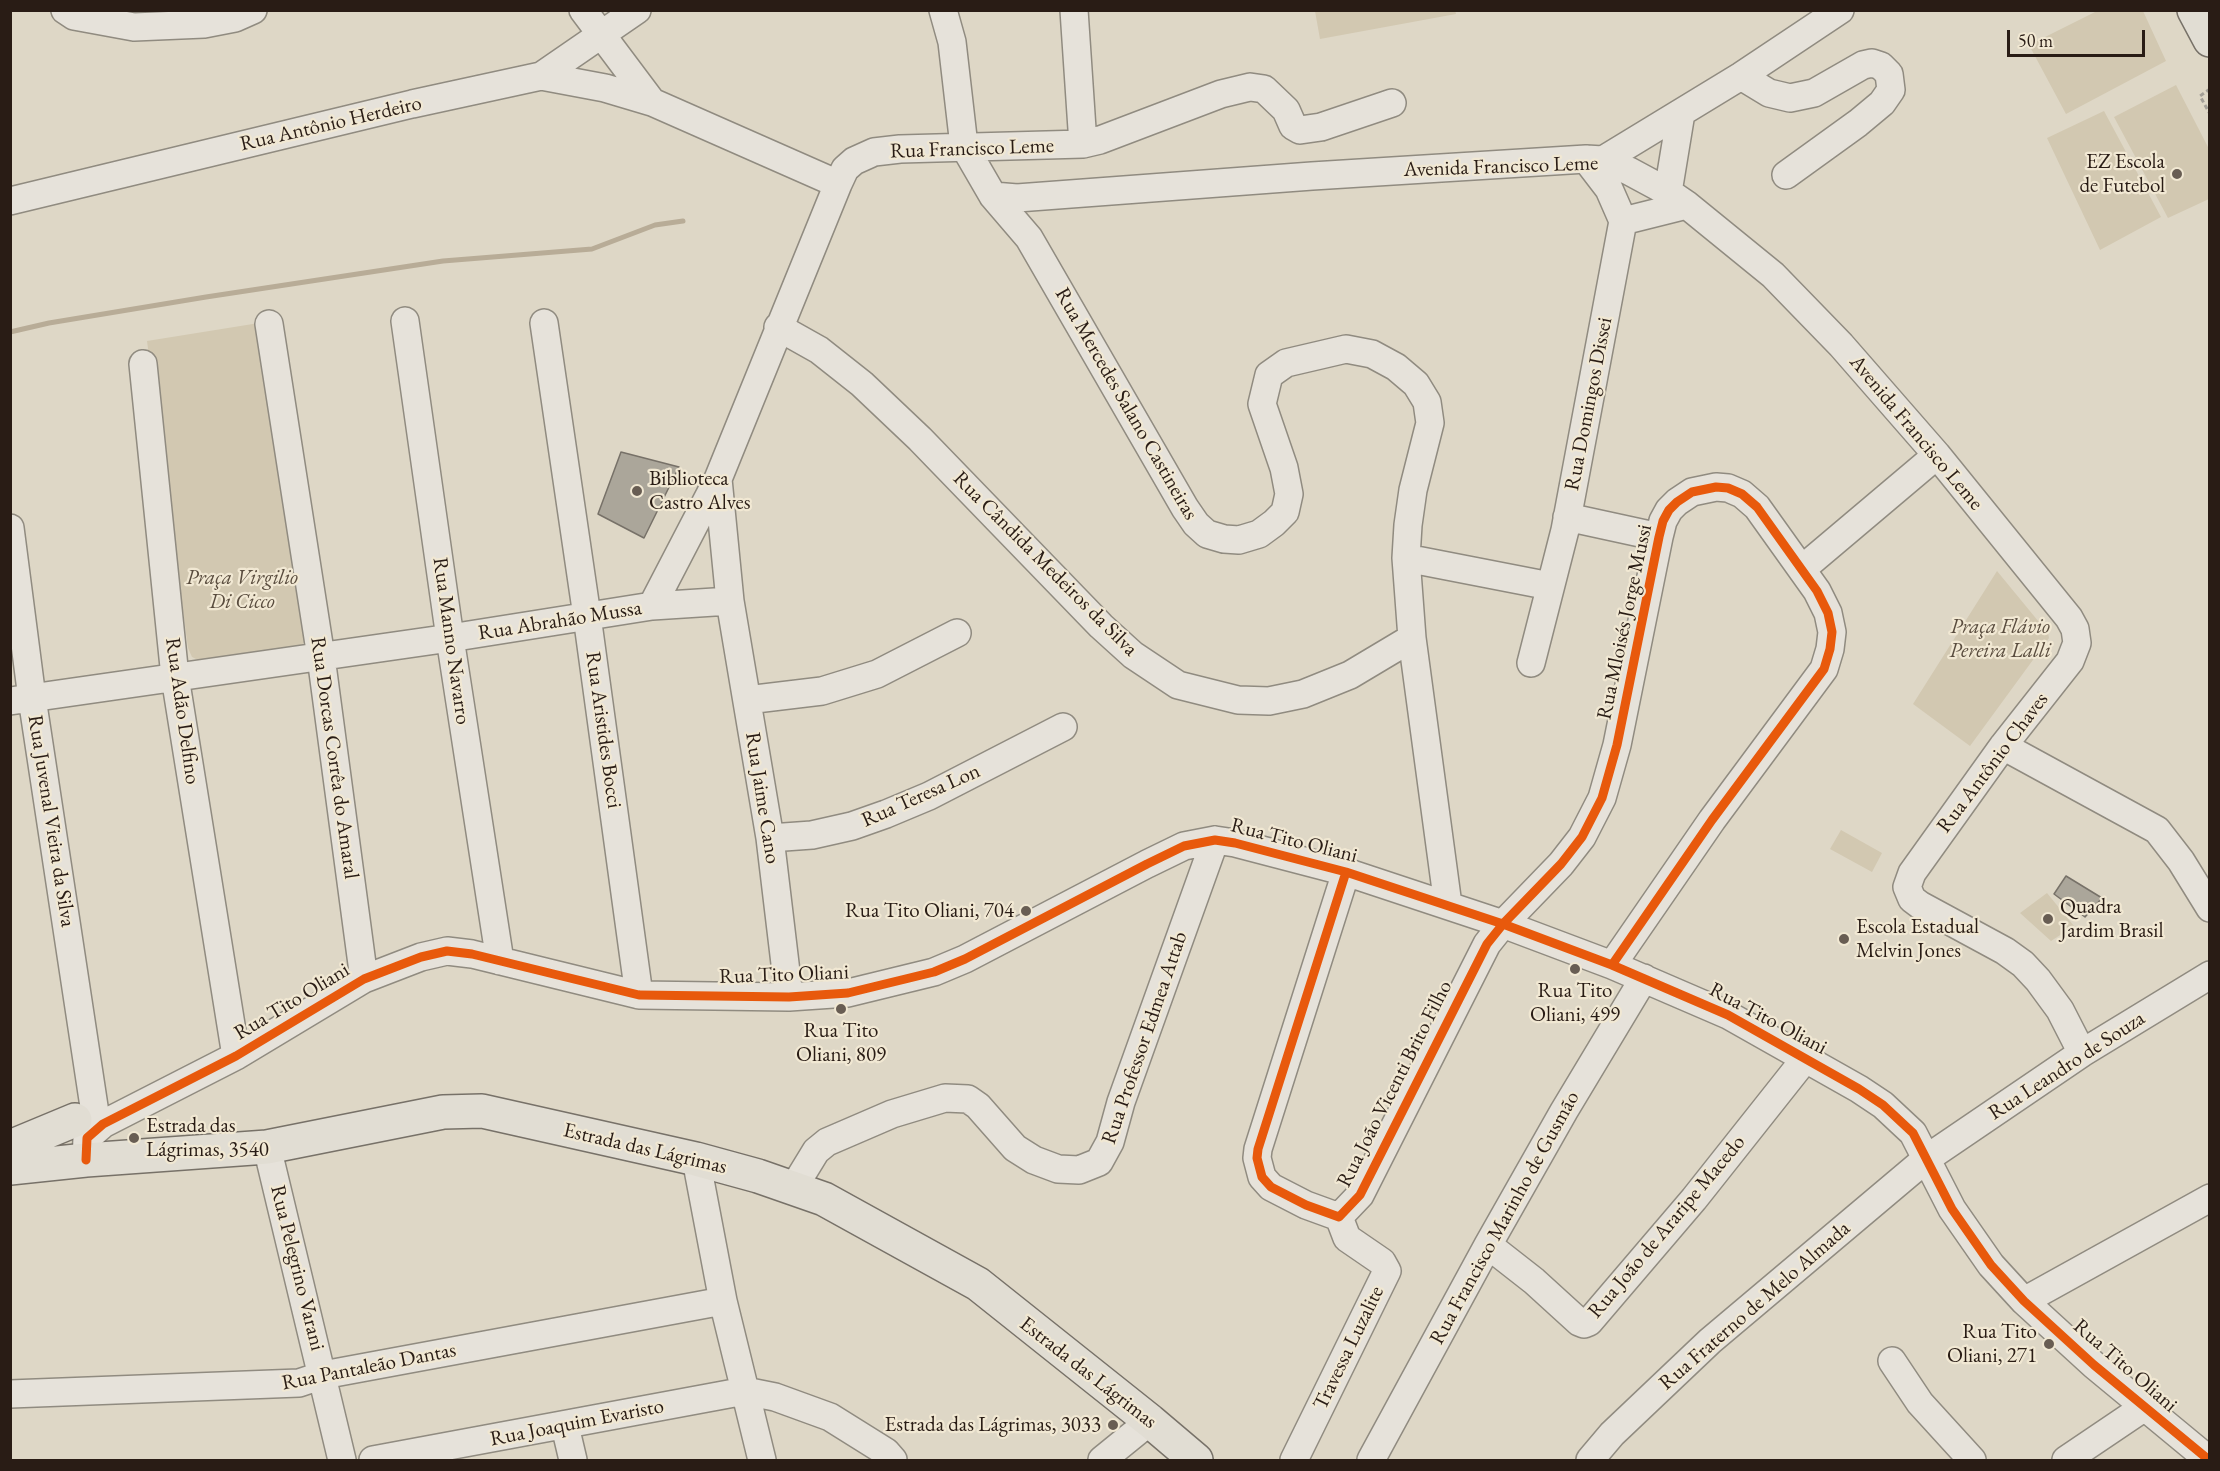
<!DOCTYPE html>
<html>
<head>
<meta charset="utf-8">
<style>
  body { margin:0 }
  #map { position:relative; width:2220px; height:1471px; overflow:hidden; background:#ded7c6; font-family:"EB Garamond",serif }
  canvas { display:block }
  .frame { position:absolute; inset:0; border:12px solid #291c15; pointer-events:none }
  .scale { position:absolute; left:2007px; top:30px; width:138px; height:27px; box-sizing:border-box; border:3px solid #291c15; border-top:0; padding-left:8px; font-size:18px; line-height:21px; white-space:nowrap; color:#291c15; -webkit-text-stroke:4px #f1e8d3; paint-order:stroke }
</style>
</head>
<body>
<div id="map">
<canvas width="2220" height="1471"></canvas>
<div class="frame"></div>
<div class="scale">50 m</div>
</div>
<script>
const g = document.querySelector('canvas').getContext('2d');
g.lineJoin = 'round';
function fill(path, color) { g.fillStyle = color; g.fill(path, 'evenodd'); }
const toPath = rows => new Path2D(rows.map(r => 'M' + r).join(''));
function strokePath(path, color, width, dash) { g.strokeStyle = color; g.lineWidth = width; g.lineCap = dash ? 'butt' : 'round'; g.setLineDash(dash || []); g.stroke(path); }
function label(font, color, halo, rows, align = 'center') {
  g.font = font + ' "EB Garamond",serif'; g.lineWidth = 4.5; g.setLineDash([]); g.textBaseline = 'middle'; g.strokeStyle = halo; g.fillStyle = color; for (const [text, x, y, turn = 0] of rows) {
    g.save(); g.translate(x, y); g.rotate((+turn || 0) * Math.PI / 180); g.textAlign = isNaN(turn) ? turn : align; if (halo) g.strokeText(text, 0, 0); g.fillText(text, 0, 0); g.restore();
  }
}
const green = toPath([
  [1455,10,1456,14,1320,39,1315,11],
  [2097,11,2143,11,2166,61,2066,114,2029,45],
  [2176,85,2209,149,2209,199,2168,218,2114,117],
  [2104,111,2161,217,2100,250,2047,138],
  [259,323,308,639,299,647,200,661,192,657,188,648,147,341],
  [1997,571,2048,633,2049,638,1970,746,1913,704],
  [1841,830,1882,853,1872,872,1830,849],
  [2047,893,2074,926,2051,941,2020,913]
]);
const stream = toPath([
  [10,332,49,323,206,297,443,261,592,249,655,225,683,221]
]);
const building = toPath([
  [621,452,679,467,644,538,598,514,621,452],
  [2066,876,2102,898,2085,917,2054,894,2066,876]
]);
const path = toPath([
  [2210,89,2200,96,2210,114]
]);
const minor = toPath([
  [65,10,74,16,134,27,204,24,235,18,253,10],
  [583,10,652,102],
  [943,10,952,42,964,146,993,196,1029,238,1185,508,1196,524,1207,534,1224,539,1239,540,1259,534,1274,523,1285,512,1289,494,1284,468,1262,404,1269,375,1286,363,1346,349,1372,354,1396,367,1416,384,1427,402,1430,423,1413,490,1408,525,1406,558,1412,638,1448,905],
  [1074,10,1083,144],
  [541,76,637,10],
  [1741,76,1769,93,1790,98,1814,93,1863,65,1872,63,1881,66,1889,74,1891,90,1882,103,1858,123,1786,175],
  [1603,160,1741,76,1840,10],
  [1668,192,1681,113],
  [993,196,1017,198,1312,176,1586,159,1603,160,1629,171,1668,192,1687,205,1773,275,1841,345,1937,455,2069,618,2075,629,2077,643,2070,661,2003,746,1912,873,1907,887,1912,899,1920,905,2005,951,2023,964,2038,980,2060,1010,2082,1053],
  [10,201,412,104,541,76,605,88,652,102,838,184],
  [1623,221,1687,205],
  [405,321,450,638,500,961],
  [544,323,587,616,639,995],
  [269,324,321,657,364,979],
  [778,327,819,350,862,384,920,439,1101,626,1133,655,1178,685,1238,700,1269,701,1303,694,1350,675,1412,638],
  [143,364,175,677,236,1056],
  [718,479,730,601,770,838,789,997],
  [1567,517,1659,537],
  [10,528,32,698,95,1113],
  [1406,558,1550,586],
  [1802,569,1937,455],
  [652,606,730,601],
  [1531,663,1565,530,1623,221,1609,189,1586,159],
  [747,700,822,691,877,674,957,633],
  [10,701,450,638,652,606,718,479,838,184,845,169,854,161,874,152,900,149,1083,144,1100,140,1221,94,1250,87,1264,89,1286,110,1293,126,1300,130,1321,127,1392,103],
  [2003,746,2157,830,2181,861,2210,908],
  [770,838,812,835,852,826,886,814,929,796,1063,727],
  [1346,872,1258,1149,1257,1158,1262,1177,1271,1187,1306,1205,1339,1217,1360,1195,1487,944,1503,924,1561,864,1582,837,1602,798,1617,745,1659,537,1663,521,1669,510,1677,502,1692,492,1716,487,1728,488,1742,494,1757,507,1817,591,1828,613,1832,632,1830,649,1824,669,1712,820,1612,965],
  [267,1147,342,1460],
  [696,1159,723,1301,762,1460],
  [86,1160,87,1138,103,1124,236,1056,364,979,421,957,447,951,472,954,639,995,789,997,848,993,934,972,965,959,1147,864,1184,846,1215,840,1235,843,1346,872,1503,924,1612,965,1728,1015,1859,1089,1883,1105,1913,1133,1952,1209,1991,1265,2024,1301,2094,1365,2209,1460],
  [794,1187,816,1151,827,1142,892,1114,945,1098,968,1099,978,1106,1015,1148,1034,1160,1058,1169,1079,1170,1099,1162,1110,1142,1121,1102,1215,840],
  [1488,1245,1534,1281,1579,1322,1584,1324,1589,1322,1694,1199,1805,1059],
  [2024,1301,2210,1198],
  [1892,1361,1920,1403,1972,1460],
  [10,1394,299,1383,323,1375,723,1301],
  [565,1426,573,1460],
  [373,1460,745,1391,775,1397,830,1417,886,1452,893,1460],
  [1102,1460,1150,1421],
  [1294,1460,1387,1271,1382,1262,1347,1238,1339,1217],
  [1371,1460,1488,1245,1564,1111,1644,978],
  [1590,1460,1612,1434,1710,1341,1926,1159,2082,1053,2210,975],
  [2066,1460,2143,1408]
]);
const major = toPath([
  [10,1147,75,1120],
  [10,1168,86,1160,267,1147,443,1112,482,1111,696,1159,758,1176,824,1199,978,1284,1150,1421,1196,1460]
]);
const highway = toPath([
  [2194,10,2210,40]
]);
const cycleway = toPath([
  [1346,872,1258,1149,1257,1158,1262,1177,1271,1187,1306,1205,1339,1217,1360,1195,1487,944,1503,924,1561,864,1582,837,1602,798,1617,745,1659,537,1663,521,1669,510,1677,502,1692,492,1716,487,1728,488,1742,494,1757,507,1817,591,1828,613,1832,632,1830,649,1824,669,1712,820,1612,965],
  [86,1160,87,1138,103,1124,236,1056,364,979,421,957,447,951,472,954,639,995,789,997,848,993,934,972,965,959,1147,864,1184,846,1215,840,1235,843,1346,872,1503,924,1612,965,1728,1015,1859,1089,1883,1105,1913,1133,1952,1209,1991,1265,2024,1301,2094,1365,2209,1460]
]);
const markers = [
  [2177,174,6,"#685d53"],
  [637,491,6,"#685d53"],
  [1026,911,6,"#685d53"],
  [2048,919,6,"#685d53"],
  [1844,939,6,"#685d53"],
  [1575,969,6,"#685d53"],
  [841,1009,6,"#685d53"],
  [134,1138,6,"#685d53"],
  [2049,1344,6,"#685d53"],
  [1113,1425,6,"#685d53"]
];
const streetNames = [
  ["Rua Antônio Herdeiro",331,124,-13],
  ["Rua Francisco Leme",972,149,-2],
  ["Avenida Francisco Leme",1501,167,-2],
  ["Rua Mercedes Salano Castineiras",1126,404,60],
  ["Rua Domingos Dissei",1589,404,-79],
  ["Avenida Francisco Leme",1916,433,50],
  ["Rua Cândida Medeiros da Silva",1045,564,45],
  ["Rua Abrahão Mussa",560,621,-9],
  ["Rua Mloisés Jorge Mussi",1625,622,-78],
  ["Rua Manno Navarro",451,641,82],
  ["Rua Adão Delfino",182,711,82],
  ["Rua Aristides Bocci",603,730,82],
  ["Rua Dorcas Corrêa do Amaral",334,758,82],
  ["Rua Antônio Chaves",1993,763,-53],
  ["Rua Teresa Lon",921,796,-24],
  ["Rua Jaime Cano",762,798,81],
  ["Rua Juvenal Vieira da Silva",51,821,81],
  ["Rua Tito Oliani",1294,841,14],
  ["Rua Tito Oliani",784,975,-2],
  ["Rua Tito Oliani",292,1002,-31],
  ["Rua Tito Oliani",1768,1019,28],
  ["Rua Professor Edmea Attab",1145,1038,-71],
  ["Rua Leandro de Souza",2067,1066,-33],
  ["Rua João Vicenti Brito Filho",1395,1084,-63],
  ["Estrada das Lágrimas",645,1149,13],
  ["Rua Francisco Marinho de Gusmão",1505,1218,-61],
  ["Rua João de Araripe Macedo",1667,1227,-50],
  ["Rua Pelegrino Varani",297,1268,76],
  ["Rua Fraterno de Melo Almada",1755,1306,-41],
  ["Travessa Luzalite",1349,1348,-64],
  ["Rua Tito Oliani",2125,1366,41],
  ["Rua Pantaleão Dantas",369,1367,-11],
  ["Estrada das Lágrimas",1088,1373,38],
  ["Rua Joaquim Evaristo",577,1423,-11]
];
const poiNames = [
  ["EZ Escola",2165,162],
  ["de Futebol",2165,186],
  ["Biblioteca",649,479,"left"],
  ["Castro Alves",649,503,"left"],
  ["Quadra",2060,907,"left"],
  ["Jardim Brasil",2060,931,"left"],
  ["Rua Tito Oliani, 704",1014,911],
  ["Escola Estadual",1856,927,"left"],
  ["Melvin Jones",1856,951,"left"],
  ["Rua Tito",1575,991,"center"],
  ["Oliani, 499",1575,1015,"center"],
  ["Rua Tito",841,1031,"center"],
  ["Oliani, 809",841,1055,"center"],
  ["Estrada das",146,1126,"left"],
  ["Lágrimas, 3540",146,1150,"left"],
  ["Rua Tito",2037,1332],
  ["Oliani, 271",2037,1356],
  ["Estrada das Lágrimas, 3033",1101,1425]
];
const parkNames = [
  ["Praça Virgilio",242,578],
  ["Di Cicco",242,602],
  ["Praça Flávio",2000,627],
  ["Pereira Lalli",2000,651]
];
fill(green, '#d2c8b1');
strokePath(stream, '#b8ac97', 5);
fill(building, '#aba69a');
strokePath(building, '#777168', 1.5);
strokePath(minor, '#908b80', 30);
strokePath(major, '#777168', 36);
strokePath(highway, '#777168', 36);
strokePath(path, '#a39f97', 3, [4.5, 3]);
strokePath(minor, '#e6e2da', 27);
strokePath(major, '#e1ddd3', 33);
strokePath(highway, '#e1ddd3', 33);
strokePath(cycleway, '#e8590c', 9);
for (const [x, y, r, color] of markers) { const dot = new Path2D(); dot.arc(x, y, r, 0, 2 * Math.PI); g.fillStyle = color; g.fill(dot); strokePath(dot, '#f1e8d3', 2); }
label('21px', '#291c15', '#f1e8d3', streetNames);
label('21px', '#291c15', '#f1e8d3', poiNames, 'right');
label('italic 21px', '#594c3e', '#f1e8d3', parkNames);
</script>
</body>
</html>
